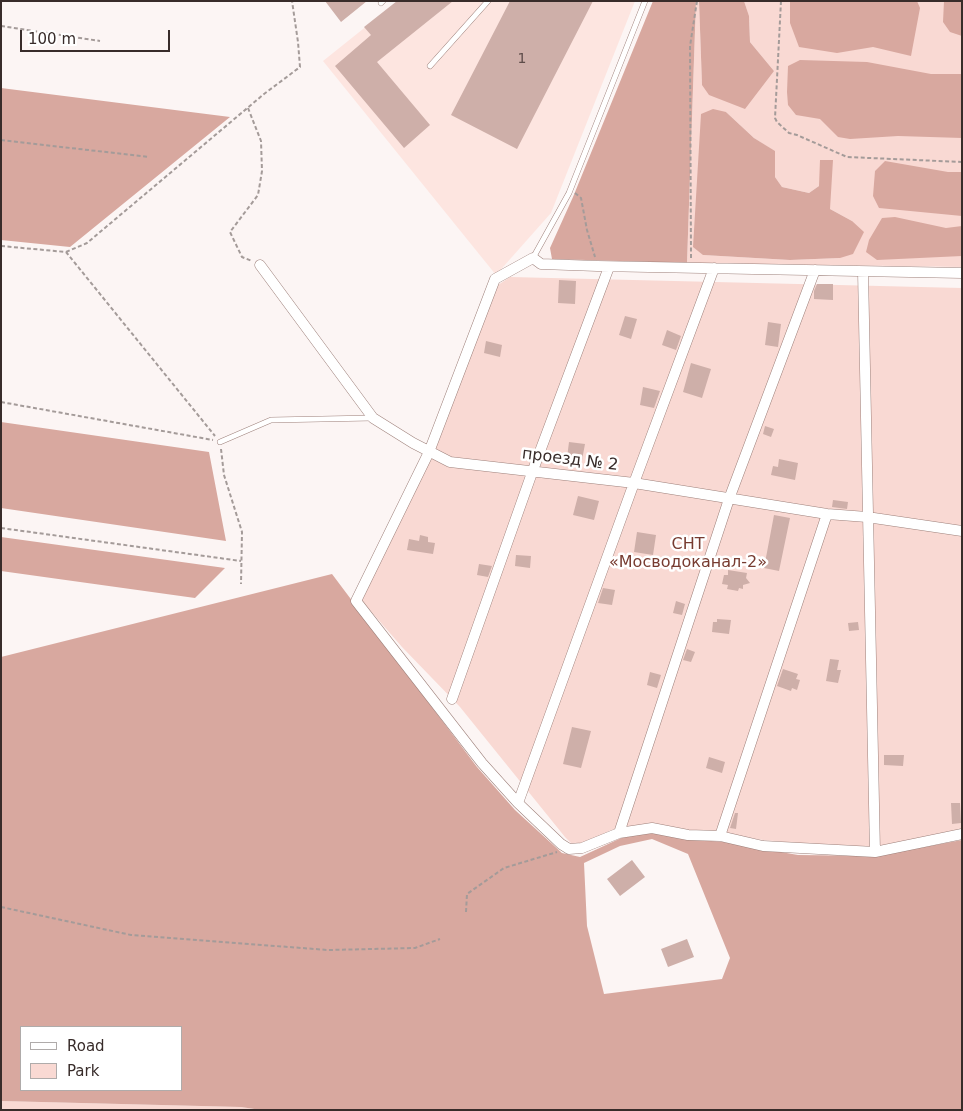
<!DOCTYPE html>
<html>
<head>
<meta charset="utf-8">
<style>
  body { margin:0 }
  #map { position:relative; width:963px; height:1111px; overflow:hidden; background:#fcf5f4; font-family:"DejaVu Sans",sans-serif }
  canvas { display:block }
  .frame { position:absolute; inset:0; border:2px solid #382c2a; pointer-events:none }
  .legend { position:absolute; left:20px; top:1026px; width:162px; height:65px; box-sizing:border-box; background:#fff; border:1px solid #afabaa; margin:0; padding:6px 9px; list-style:none; font-size:15px; color:#382c2a }
  .legend li { display:flex; align-items:center; gap:10px; height:25px }
  .legend b { width:25px; border:1px solid #afabaa }
  .scale { position:absolute; left:20px; top:30px; width:150px; height:22px; box-sizing:border-box; border:2px solid #382c2a; border-top:0; padding-left:6px; font-size:15px; line-height:18px; white-space:nowrap; color:#382c2a; -webkit-text-stroke:4px #fff; paint-order:stroke }
</style>
</head>
<body>
<div id="map">
<canvas width="963" height="1111"></canvas>
<div class="frame"></div>
<ul class="legend">
<li><b style="height:6px;background:#fff"></b>Road</li>
<li><b style="height:14px;background:#f9d9d3"></b>Park</li>
</ul>
<div class="scale">100 m</div>
</div>
<script>
const g = document.querySelector('canvas').getContext('2d');
g.lineJoin = 'round';
function fill(path, color) { g.fillStyle = color; g.fill(path, 'evenodd'); }
const toPath = rows => new Path2D(rows.map(r => 'M' + r).join(''));
function strokePath(path, color, width, dash) { g.strokeStyle = color; g.lineWidth = width; g.lineCap = dash ? 'butt' : 'round'; g.setLineDash(dash || []); g.stroke(path); }
function label(font, color, halo, rows, align = 'center') {
  g.font = font + ' "DejaVu Sans",sans-serif'; g.lineWidth = 5; g.setLineDash([]); g.textBaseline = 'middle'; g.strokeStyle = halo; g.fillStyle = color; for (const [text, x, y, turn = 0] of rows) {
    g.save(); g.translate(x, y); g.rotate((+turn || 0) * Math.PI / 180); g.textAlign = isNaN(turn) ? turn : align; if (halo) g.strokeText(text, 0, 0); g.fillText(text, 0, 0); g.restore();
  }
}
const built = toPath([
  [398,1,635,1,551,213,496,275,323,61]
]);
const green = toPath([
  [696,1,699,1,702,85,774,71,750,42,749,17,744,1,962,1,962,267,687,263],
  [726,112,754,138,774,151,775,177,782,187,809,193,819,186,830,209,852,221,840,258,790,260,703,255],
  [510,277,962,288,962,830,875,850,763,840,715,833,705,834,650,825,611,830,581,845,572,844,565,837,460,707,402,647,362,601,365,591,498,285],
  [1,1101,241,1107,261,1110,1,1110]
]);
const forest = toPath([
  [653,1,696,1,687,263,552,259,550,248,573,197],
  [699,1,744,1,749,16,750,42,774,71,745,109,709,95,702,85],
  [790,1,917,1,920,8,911,56,873,47,837,53,799,47,790,23],
  [944,1,962,1,962,36,950,32,943,22],
  [800,60,867,62,931,74,962,74,962,138,898,136,850,139,838,137,820,119,796,115,788,105,787,92,788,66],
  [1,88,230,117,70,247,1,240],
  [713,109,726,112,754,138,775,151,775,177,782,187,809,193,819,186,820,160,833,160,830,209,852,221,864,232,853,254,840,258,790,260,703,255,693,247,701,114],
  [885,161,948,172,962,172,962,216,879,208,873,196,875,171],
  [895,217,946,228,962,226,962,256,877,260,866,252,869,240,882,218],
  [1,422,209,452,226,541,1,508],
  [1,537,225,568,195,598,1,571],
  [332,574,477,767,515,810,562,853,580,857,619,839,634,834,652,832,686,839,724,842,798,855,876,856,962,840,962,1110,261,1110,241,1107,1,1101,1,657],
  [652,839,688,854,730,958,722,979,604,994,587,926,584,863,620,846],
  [21,1027,181,1027,181,1090,21,1090]
]);
const building = toPath([
  [325,1,367,1,341,22],
  [397,1,453,1,377,62,430,125,404,148,335,66,371,35,364,27],
  [510,1,593,1,517,149,451,115],
  [559,280,576,281,575,304,558,303],
  [817,284,833,284,833,300,814,299,814,291],
  [625,316,637,319,631,339,619,335],
  [768,322,781,324,778,347,765,345],
  [667,330,681,336,676,350,662,345],
  [486,341,502,345,500,357,484,353],
  [691,363,711,369,702,398,683,392],
  [643,387,660,391,654,408,640,405],
  [765,426,774,429,771,437,763,434],
  [569,442,585,444,582,460,567,458],
  [779,459,798,463,795,480,771,475,773,466,778,467],
  [578,496,599,501,594,520,573,515],
  [833,500,848,502,847,509,832,507],
  [774,515,790,518,779,571,764,568],
  [637,532,656,535,653,555,634,552],
  [420,535,428,537,428,542,435,543,433,554,407,550,409,539,419,541],
  [516,555,531,556,530,568,515,566],
  [479,564,492,566,488,577,477,575],
  [728,570,747,573,746,578,750,583,743,585,743,589,739,588,738,591,727,589,728,585,722,584,724,575,728,575],
  [603,588,615,590,612,605,598,603],
  [676,601,685,604,682,615,673,613],
  [717,619,731,620,729,634,712,632,713,622,717,622],
  [858,622,859,630,849,631,848,623],
  [687,649,695,652,691,662,683,660],
  [830,659,839,660,837,670,841,670,838,683,826,681],
  [783,669,798,674,796,679,800,680,797,690,792,688,791,691,777,686],
  [650,672,661,675,657,688,647,685],
  [572,727,591,731,581,768,563,764],
  [884,755,904,755,903,766,884,765],
  [709,757,725,762,722,773,706,768],
  [951,803,960,803,961,823,952,824],
  [735,813,738,813,736,829,730,828],
  [632,860,645,877,620,896,607,879],
  [687,939,694,957,668,967,661,949]
]);
const path = toPath([
  [781,1,775,118,777,122,789,133,797,135,847,157,962,162],
  [1,26,100,41],
  [248,108,261,141,262,171,258,195,230,232,242,257,252,261],
  [1,140,149,157],
  [575,193,581,198,587,230,595,257],
  [1,246,66,252,215,436],
  [66,252,87,243,264,94,300,67,298,42,292,1],
  [691,258,690,46,697,1],
  [1,402,213,440],
  [221,449,224,475,242,532,241,584],
  [1,528,241,561],
  [1,907,131,935,328,950,415,948,440,939],
  [466,912,467,894,504,868,557,852]
]);
const lane = toPath([
  [381,3,383,1],
  [430,66,488,1],
  [533,258,569,193,645,1],
  [220,442,271,420,372,418]
]);
const street = toPath([
  [260,265,373,418,413,443,450,462,634,483,827,514,867,517,962,531],
  [863,272,875,852],
  [962,273,597,266,541,264,533,258,495,279,429,452,356,601,482,763,518,803,561,844,569,849,582,848,619,833,652,828,688,835,720,836,763,846,875,852,962,834],
  [452,699,533,470,609,267],
  [518,803,634,483,714,268],
  [619,833,729,499,815,270],
  [720,836,827,514]
]);
const numberNames = [
  ["1",522,59]
];
const streetNames = [
  ["проезд № 2",570,460,7]
];
const parkNames = [
  ["СНТ",688,545],
  ["«Мосводоканал-2»",688,563]
];
fill(built, '#fde5e0');
fill(green, '#f9d9d3');
fill(forest, '#d8a89f');
fill(building, '#ceafa9');
strokePath(lane, '#9e817b', 6);
strokePath(street, '#9e817b', 11);
strokePath(path, '#a49b99', 2, [4, 2.5]);
strokePath(lane, '#fff', 5);
strokePath(street, '#fff', 10);
label('14px', '#5e4d4a', null, numberNames);
label('16px', '#382c2a', '#fff', streetNames);
label('16px', '#773b30', '#fff', parkNames);
</script>
</body>
</html>
